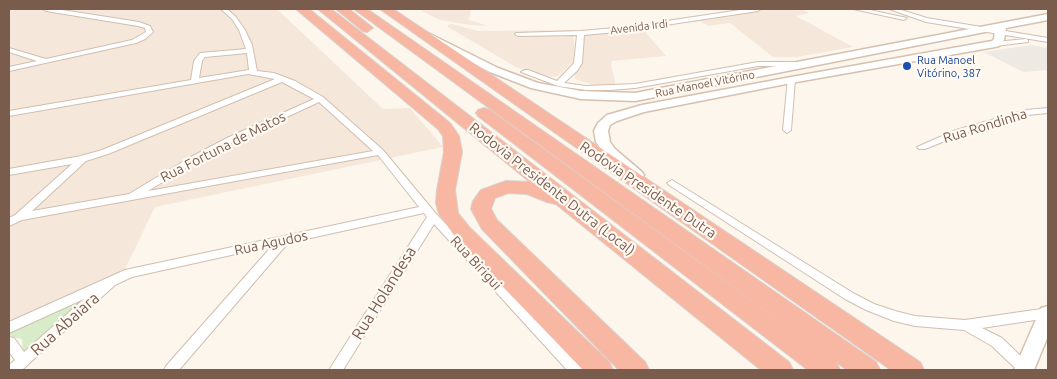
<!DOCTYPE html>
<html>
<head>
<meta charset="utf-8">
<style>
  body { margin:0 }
  #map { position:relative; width:1057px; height:379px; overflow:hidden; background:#fdf6ec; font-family:Ubuntu,sans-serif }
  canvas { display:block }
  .frame { position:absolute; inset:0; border:10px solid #7a5c4d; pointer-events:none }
</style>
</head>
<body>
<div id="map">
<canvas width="1057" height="379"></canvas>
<div class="frame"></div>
</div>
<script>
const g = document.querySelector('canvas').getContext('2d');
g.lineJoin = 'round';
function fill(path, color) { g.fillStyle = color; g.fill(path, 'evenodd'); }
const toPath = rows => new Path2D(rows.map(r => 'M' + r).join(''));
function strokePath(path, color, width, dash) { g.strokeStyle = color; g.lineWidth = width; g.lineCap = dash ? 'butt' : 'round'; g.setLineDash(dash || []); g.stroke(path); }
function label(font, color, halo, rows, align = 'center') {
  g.font = font + ' Ubuntu,sans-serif'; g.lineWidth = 4.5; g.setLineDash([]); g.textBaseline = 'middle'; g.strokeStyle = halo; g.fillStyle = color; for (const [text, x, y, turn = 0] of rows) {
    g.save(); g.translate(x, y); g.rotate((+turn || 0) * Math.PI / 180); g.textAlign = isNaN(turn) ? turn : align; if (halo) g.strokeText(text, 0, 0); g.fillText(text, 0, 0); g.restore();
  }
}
const residential = toPath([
  [9,9,277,9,383,109,410,108,443,147,155,207,125,269,9,324],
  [418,9,471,9,469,20,488,26,470,25,440,20],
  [760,9,800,9,809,13,796,16,853,47,797,57,773,57,730,23,708,26,697,19],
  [452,24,478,31,573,30,575,60,558,76,551,77,532,73,516,67,448,27,448,25],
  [641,27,666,56,612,61,611,65,615,81,614,85,594,85,575,79,574,73,582,35,585,31]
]);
const industrial = toPath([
  [1031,45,1048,48,1048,70,1023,72,984,52]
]);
const green = toPath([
  [94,293,23,358,22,339,9,336,9,332]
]);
const minor = toPath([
  [43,9,56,9,139,22,150,26,153,32,145,39,136,43,9,71,9,67,37,61,9,52,9,48,46,59,132,40,146,32,145,28,138,26,46,11,43,9],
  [221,9,227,9,236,17,245,30,252,45,257,71,274,73,295,81,323,97,383,150,437,215,581,366,583,370,567,370,434,224,343,370,329,370,427,217,424,213,288,243,179,370,164,370,166,366,272,246,132,277,115,285,22,370,9,370,9,365,15,360,9,352,9,337,14,338,24,352,84,299,9,333,9,322,125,270,419,207,378,155,22,220,9,226,9,218,15,215,72,164,9,175,9,169,81,156,102,150,275,79,248,74,9,116,9,111,191,80,194,61,200,53,246,49,239,30,232,19,221,9],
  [247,53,249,70,199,78,202,61,205,57,247,53],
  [282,82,314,99,227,138,189,158,129,194,32,211,86,161,108,154,282,82],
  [319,102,373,151,148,191,195,162,233,142,319,102],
  [747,9,761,9,758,11,626,31,584,35,582,63,577,71,564,83,586,86,635,84,758,62,802,62,806,64,805,66,758,66,635,88,609,90,586,90,558,86,521,72,525,70,528,70,557,81,574,63,577,35,518,36,515,34,516,33,581,31,626,27,747,9],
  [853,9,865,9,907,18,904,20,853,9],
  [889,9,898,9,927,18,1048,38,1048,42,926,22,889,9],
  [1026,39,1028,40,1028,42,995,46,992,44,995,42,1026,39],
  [788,78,791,78,795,80,791,130,787,133,783,130,788,78],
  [1048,108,1048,113,1027,115,962,134,925,149,919,149,917,147,956,130,1026,110,1048,108],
  [672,180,853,293,874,304,895,311,915,316,965,320,1048,308,1048,318,982,328,1002,338,1029,364,1031,368,1030,370,1017,370,992,346,964,330,915,326,894,321,866,310,845,299,669,185,667,183,672,180]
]);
const secondary = toPath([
  [1048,14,1048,20,1006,28,1004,40,999,46,995,47,791,83,644,112,617,121,610,125,608,131,610,142,615,149,642,172,644,175,642,178,637,179,632,178,605,155,596,142,594,131,598,123,607,115,642,105,791,77,992,41,994,39,995,30,635,101,581,99,531,88,490,72,419,35,420,33,428,33,498,68,538,83,581,91,635,93,1048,14],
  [1048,306,1048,336,1034,370,1014,370,1041,308,1048,306]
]);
const motorway = toPath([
  [296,9,309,9,450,123,459,136,462,152,455,190,458,213,470,228,609,362,613,370,583,370,456,238,439,214,436,203,437,190,444,152,443,136,438,129,296,9],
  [318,9,331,9,789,362,793,370,761,370,556,204,547,202,527,194,508,193,495,198,491,209,497,220,645,362,649,370,619,370,482,229,471,209,473,201,481,190,506,181,530,182,318,9],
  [336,9,349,9,373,28,367,32,363,31,336,9],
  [354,9,367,9,876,362,880,370,847,370,354,9],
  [380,9,393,9,920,362,924,370,891,370,380,9],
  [484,108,490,110,836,362,840,370,808,370,478,116,476,113,478,110,484,108]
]);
const markers = [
  [907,66,5,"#1a4fb4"]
];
const farStreetnames = [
  ["Avenida Irdi",639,27,-7],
  ["Rua Manoel Vitórino",705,84,-11]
];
const farTransitnames = [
  ["Rua Manoel",917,60],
  ["Vitórino, 387",917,73]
];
const streetNames = [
  ["Rua Rondinha",985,126,-17],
  ["Rua Fortuna de Matos",223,147,-27],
  ["Rodovia Presidente Dutra (Local)",552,189,38],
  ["Rodovia Presidente Dutra",648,190,34],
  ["Rua Agudos",271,243,-12],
  ["Rua Birigui",476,263,47]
];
const nearStreetnames = [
  ["Rua Holandesa",384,293,-58],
  ["Rua Abaiara",65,324,-42]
];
fill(residential, '#f5e8da');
fill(industrial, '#efe9e4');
fill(green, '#d8ecc9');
strokePath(minor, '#d1beb0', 2);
strokePath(secondary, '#d6c0b0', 3);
strokePath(motorway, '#dad1cd', 2);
fill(minor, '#fff');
fill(secondary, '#fff');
fill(motorway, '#f7b7a3');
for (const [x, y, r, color] of markers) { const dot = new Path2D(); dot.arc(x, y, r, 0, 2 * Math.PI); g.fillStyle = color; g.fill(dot); strokePath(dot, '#fffaf3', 2); }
label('11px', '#7a5c4d', '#fffaf3', farStreetnames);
label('11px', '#164399', '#fffaf3', farTransitnames, 'left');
label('14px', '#7a5c4d', '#fffaf3', streetNames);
label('16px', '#7a5c4d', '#fffaf3', nearStreetnames);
</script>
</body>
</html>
